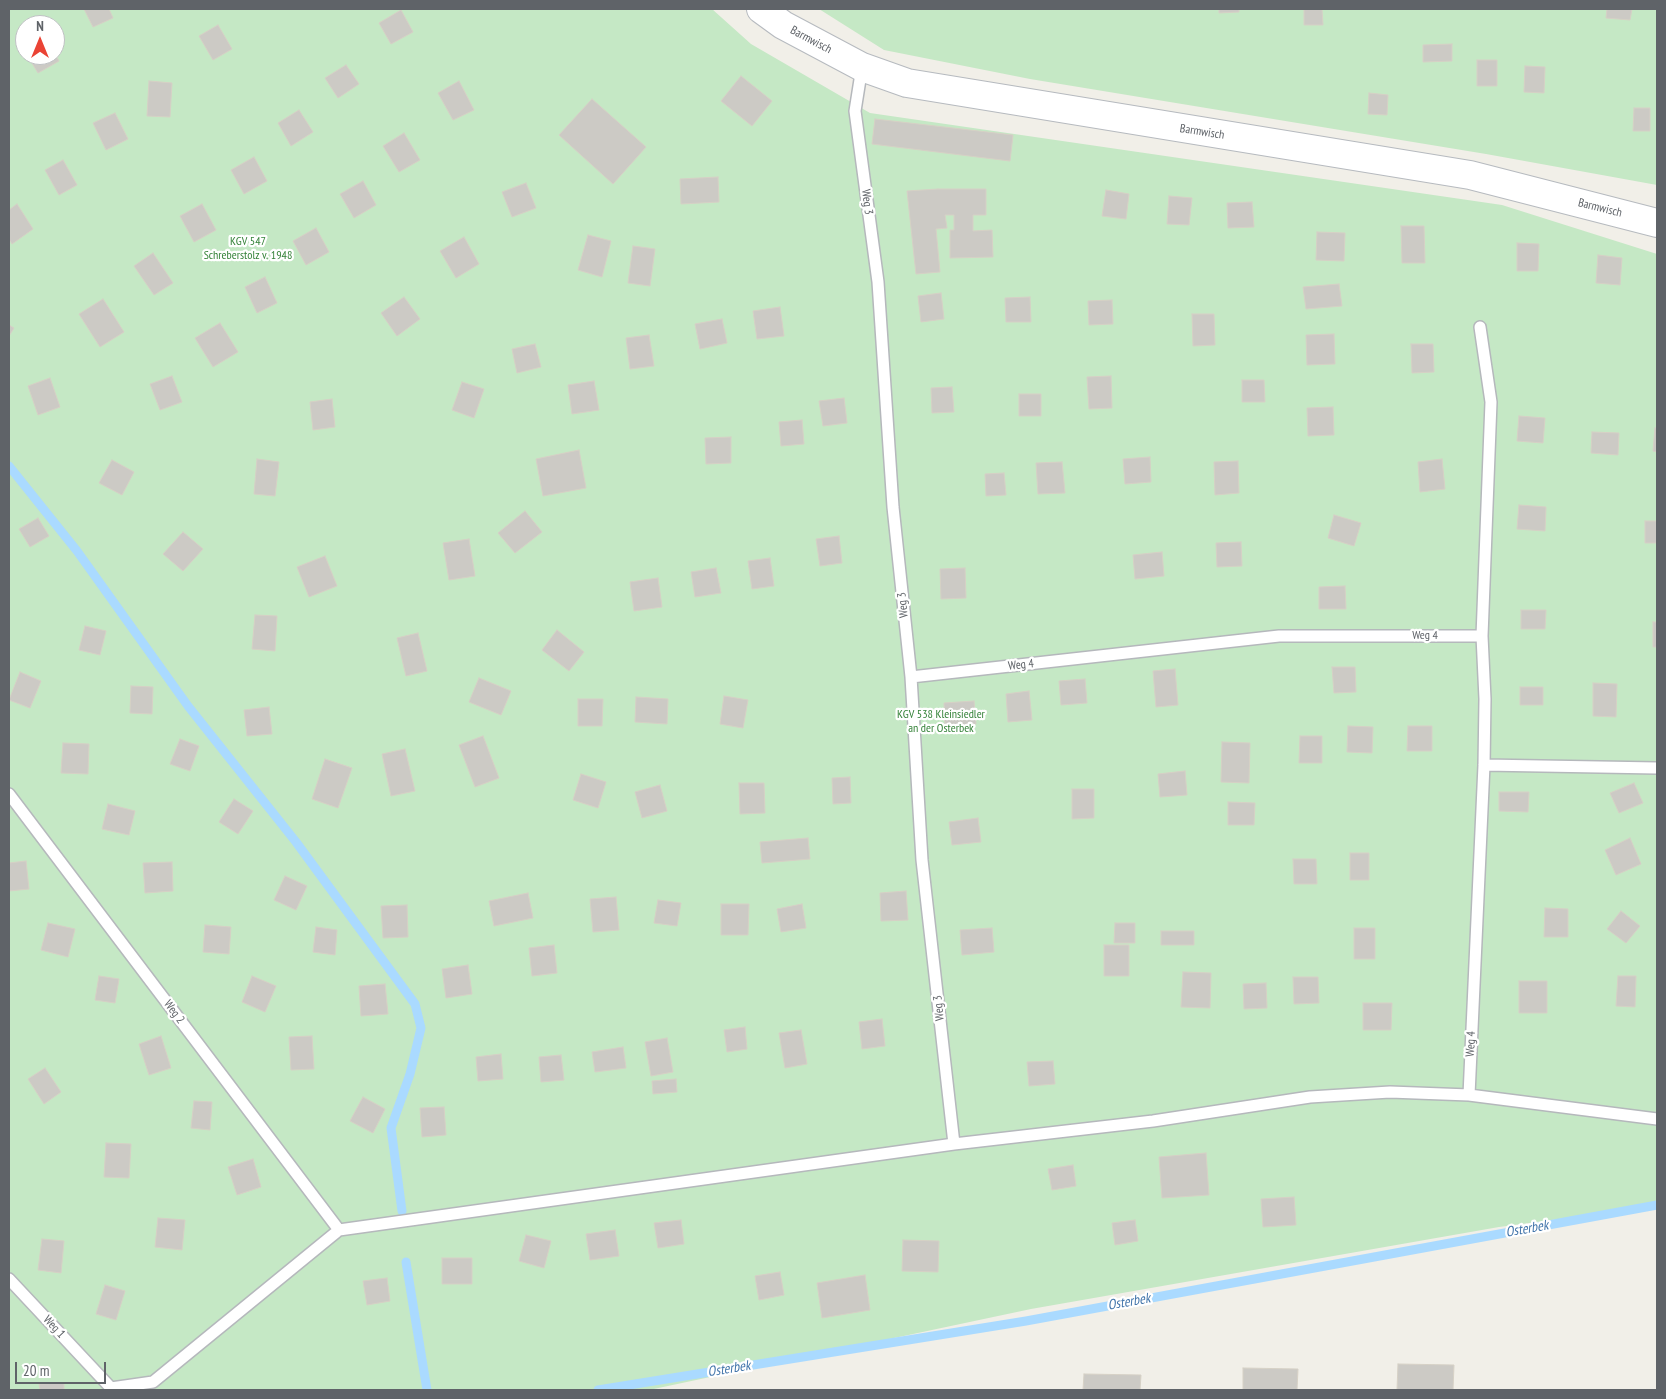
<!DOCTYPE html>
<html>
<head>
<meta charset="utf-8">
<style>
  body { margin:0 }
  #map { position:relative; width:1666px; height:1399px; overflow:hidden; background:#f1efe8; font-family:"PT Sans Narrow",sans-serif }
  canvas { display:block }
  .frame { position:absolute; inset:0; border:10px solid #5f6368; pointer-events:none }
  .north { position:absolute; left:15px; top:15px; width:50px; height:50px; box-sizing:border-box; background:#fff; border:1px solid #bfc1c3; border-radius:50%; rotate:0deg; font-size:14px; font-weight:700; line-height:20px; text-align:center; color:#5f6368 }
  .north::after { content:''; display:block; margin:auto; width:18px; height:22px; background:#ea4335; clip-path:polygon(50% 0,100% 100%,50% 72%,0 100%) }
  .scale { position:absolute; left:15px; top:1362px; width:91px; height:22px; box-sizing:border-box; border:2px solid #5f6368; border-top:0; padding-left:6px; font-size:15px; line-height:18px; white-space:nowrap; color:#5f6368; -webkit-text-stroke:4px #fff; paint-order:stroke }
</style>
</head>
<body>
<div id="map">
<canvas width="1666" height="1399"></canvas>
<div class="frame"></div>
<div class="north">N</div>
<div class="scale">20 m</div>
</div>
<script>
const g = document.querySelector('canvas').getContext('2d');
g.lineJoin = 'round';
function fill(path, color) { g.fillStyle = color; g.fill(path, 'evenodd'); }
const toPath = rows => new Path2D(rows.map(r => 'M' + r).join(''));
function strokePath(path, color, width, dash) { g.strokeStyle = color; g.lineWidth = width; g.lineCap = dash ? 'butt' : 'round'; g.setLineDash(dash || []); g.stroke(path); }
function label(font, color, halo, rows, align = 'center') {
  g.font = font + ' "PT Sans Narrow",sans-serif'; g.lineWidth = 4.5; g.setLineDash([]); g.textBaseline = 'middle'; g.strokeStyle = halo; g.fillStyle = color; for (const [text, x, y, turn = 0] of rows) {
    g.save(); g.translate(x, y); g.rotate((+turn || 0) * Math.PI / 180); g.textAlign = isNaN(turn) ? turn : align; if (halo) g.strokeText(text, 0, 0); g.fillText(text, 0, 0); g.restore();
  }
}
const green = toPath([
  [9,9,712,9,751,44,870,113,1502,205,1657,254,1657,1206,1499,1227,1031,1309,649,1390,9,1390],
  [25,25,55,25,55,55,25,55],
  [819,9,1657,9,1657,185,1486,154,1030,79,884,50]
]);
const stream = toPath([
  [9,466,77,551,188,706,296,842,415,1004,421,1028,410,1074,391,1128,402,1211],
  [406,1262,427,1390],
  [598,1390,1026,1321,1657,1205]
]);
const building = toPath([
  [84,9,109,9,113,18,93,27,84,9],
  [1219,9,1239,9,1239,12,1219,13,1219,9],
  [1304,9,1322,9,1323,25,1304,25,1304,9],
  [1607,9,1632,9,1630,20,1606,18,1607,9],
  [401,10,413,32,391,44,379,23,401,10],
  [218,25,232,49,213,60,199,36,218,25],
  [1452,44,1452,61,1423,62,1423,45,1452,44],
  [55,54,59,61,38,73,27,55,55,54],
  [1477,60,1497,60,1497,86,1477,86,1477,60],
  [346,65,359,84,338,98,325,78,346,65],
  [1525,66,1545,67,1544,93,1524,92,1525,66],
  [741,76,772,101,752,126,721,101,741,76],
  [149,81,172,83,170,117,147,116,149,81],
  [459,81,474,110,453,120,438,93,459,81],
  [1369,93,1388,95,1387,115,1368,114,1369,93],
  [592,99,646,147,613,184,559,135,592,99],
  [1634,108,1650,108,1650,131,1633,131,1634,108],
  [299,110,313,132,291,146,278,123,299,110],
  [115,113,128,139,106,150,93,123,115,113],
  [875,119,1013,135,1010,161,872,144,875,119],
  [404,133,420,160,399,172,383,146,404,133],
  [254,157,267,181,244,194,231,170,254,157],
  [63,160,77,185,59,195,45,170,63,160],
  [718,177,719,202,681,204,680,179,718,177],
  [363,181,376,205,354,218,340,194,363,181],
  [526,183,536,208,512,217,502,192,526,183],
  [938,189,986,189,986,215,973,215,973,231,992,230,993,257,950,258,950,230,954,230,954,215,945,215,947,228,936,229,940,272,916,274,907,191,938,189],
  [1106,190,1129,194,1126,219,1102,216,1106,190],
  [1169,196,1192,198,1189,225,1167,224,1169,196],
  [1252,202,1254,227,1228,228,1227,203,1252,202],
  [17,204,33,229,12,244,9,239,9,210,17,204],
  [202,204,216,230,194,242,180,216,202,204],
  [1401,226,1424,226,1425,263,1402,263,1401,226],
  [316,228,329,252,306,265,293,241,316,228],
  [1317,232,1345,233,1344,261,1316,260,1317,232],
  [588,235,611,241,602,277,578,270,588,235],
  [464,237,479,264,456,278,440,251,464,237],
  [1517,243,1539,244,1538,271,1517,271,1517,243],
  [633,246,655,249,650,286,628,283,633,246],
  [153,253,173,283,154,295,134,266,153,253],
  [1598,255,1622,258,1620,285,1596,283,1598,255],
  [265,277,277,303,257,313,245,287,265,277],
  [1339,284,1342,306,1306,309,1303,287,1339,284],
  [941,293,944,319,921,322,918,296,941,293],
  [404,297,420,319,397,336,381,313,404,297],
  [1030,297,1031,322,1006,322,1005,298,1030,297],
  [103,299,124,332,100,347,79,314,103,299],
  [1112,300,1113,324,1089,325,1088,301,1112,300],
  [780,307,784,336,757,339,753,311,780,307],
  [1192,314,1214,314,1215,345,1193,346,1192,314],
  [722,319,727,343,700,349,695,324,722,319],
  [220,323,238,352,213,367,195,338,220,323],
  [9,325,14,328,9,336,9,325],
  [1334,334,1335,364,1307,365,1306,335,1334,334],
  [649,335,654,366,630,369,626,338,649,335],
  [535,344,541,367,517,373,512,349,535,344],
  [1411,344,1433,344,1434,372,1412,373,1411,344],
  [172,376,182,402,160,410,150,384,172,376],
  [1111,376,1112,408,1089,409,1087,377,1111,376],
  [50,378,60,407,38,415,28,386,50,378],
  [1242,380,1264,380,1265,402,1242,402,1242,380],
  [594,381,599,410,572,414,568,385,594,381],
  [462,382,484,389,474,418,452,410,462,382],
  [952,387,954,412,932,413,931,388,952,387],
  [1019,394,1041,394,1041,416,1019,416,1019,394],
  [844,398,847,423,823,426,819,401,844,398],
  [332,399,335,427,313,430,310,402,332,399],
  [1333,407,1334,435,1308,436,1307,408,1333,407],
  [1519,416,1545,418,1543,443,1517,441,1519,416],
  [802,420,804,444,781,446,779,422,802,420],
  [1655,428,1657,428,1657,452,1653,451,1655,428],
  [1592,432,1619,433,1618,455,1591,453,1592,432],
  [731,437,731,463,706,464,705,438,731,437],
  [579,450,586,488,543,496,536,459,579,450],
  [1150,457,1151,482,1125,484,1123,459,1150,457],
  [257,459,279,462,275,496,254,494,257,459],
  [1442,459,1445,489,1420,492,1418,462,1442,459],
  [112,460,134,472,122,495,99,483,112,460],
  [1238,461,1239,493,1215,495,1214,462,1238,461],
  [1062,462,1065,493,1038,494,1036,463,1062,462],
  [1004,473,1006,495,986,496,985,474,1004,473],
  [1519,505,1546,507,1545,531,1517,529,1519,505],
  [525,511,542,532,515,553,498,533,525,511],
  [1334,515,1361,523,1354,546,1328,538,1334,515],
  [38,518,49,536,30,547,19,529,38,518],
  [1645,521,1657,521,1657,543,1645,543,1645,521],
  [183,532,203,549,183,571,163,554,183,532],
  [839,536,842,563,820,566,816,539,839,536],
  [469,539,475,576,449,580,443,543,469,539],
  [1241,542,1242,566,1217,567,1216,543,1241,542],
  [1162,552,1164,576,1135,579,1133,555,1162,552],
  [325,556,337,586,309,597,297,567,325,556],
  [770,558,774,586,752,589,748,561,770,558],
  [716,568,721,593,695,597,691,572,716,568],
  [965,568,966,598,941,599,940,569,965,568],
  [658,578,662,607,634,611,630,582,658,578],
  [1345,586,1346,609,1319,609,1319,587,1345,586],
  [1521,610,1546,610,1545,629,1521,629,1521,610],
  [255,615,277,616,275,651,252,649,255,615],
  [1653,622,1657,622,1657,647,1653,647,1653,622],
  [85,626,106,631,100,655,79,650,85,626],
  [557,630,584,652,569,671,542,650,557,630],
  [418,633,427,671,406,676,397,638,418,633],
  [1332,667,1355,667,1356,692,1334,693,1332,667],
  [1175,669,1178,705,1156,707,1153,671,1175,669],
  [20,672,41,681,30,708,9,700,20,672],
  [479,678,511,691,501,715,469,702,479,678],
  [1085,679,1087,703,1061,705,1059,681,1085,679],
  [1593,683,1617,684,1616,717,1593,716,1593,683],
  [131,686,153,687,152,714,130,713,131,686],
  [1520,687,1543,687,1543,705,1520,705,1520,687],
  [1029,691,1032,720,1008,722,1006,694,1029,691],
  [724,696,748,700,743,728,720,724,724,696],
  [636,697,668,699,667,724,635,722,636,697],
  [578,699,603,699,602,726,578,726,578,699],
  [974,701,976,724,945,726,944,703,974,701],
  [269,707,272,734,247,736,244,710,269,707],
  [1348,726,1373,727,1372,753,1347,752,1348,726],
  [1408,726,1432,726,1432,751,1407,751,1408,726],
  [483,736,499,778,475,787,459,745,483,736],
  [1300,736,1322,736,1322,763,1299,763,1300,736],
  [180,739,199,746,190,771,170,764,180,739],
  [1222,742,1250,743,1249,783,1221,782,1222,742],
  [63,743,89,744,88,774,61,773,63,743],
  [405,749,415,791,391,796,382,754,405,749],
  [325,759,352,768,338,808,312,799,325,759],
  [1185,771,1187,795,1160,797,1158,774,1185,771],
  [581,774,606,782,598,808,573,800,581,774],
  [850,777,851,803,833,804,832,778,850,777],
  [739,783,764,783,765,813,740,814,739,783],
  [1634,783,1643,803,1619,813,1610,793,1634,783],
  [660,785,667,811,642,818,635,792,660,785],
  [1072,789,1094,789,1094,818,1072,819,1072,789],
  [1499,792,1529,792,1528,812,1499,811,1499,792],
  [234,799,253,811,238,834,219,822,234,799],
  [1228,802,1255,803,1254,825,1228,825,1228,802],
  [108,804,135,811,129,835,102,829,108,804],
  [978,818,981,842,952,845,949,822,978,818],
  [808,838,810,859,762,863,760,842,808,838],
  [1630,838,1641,864,1616,875,1605,850,1630,838],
  [1350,853,1369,853,1369,880,1350,880,1350,853],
  [1293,859,1316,859,1317,884,1294,884,1293,859],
  [26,861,29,889,9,891,9,863,26,861],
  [172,862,173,891,145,893,143,863,172,862],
  [285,876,307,886,296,910,274,900,285,876],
  [906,891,908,920,881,921,880,893,906,891],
  [528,893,533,918,494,926,489,901,528,893],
  [616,897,619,930,593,932,590,899,616,897],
  [658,900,681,903,677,926,654,923,658,900],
  [721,904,749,904,748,935,721,935,721,904],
  [802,904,806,928,781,932,777,909,802,904],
  [407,905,408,937,383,938,381,906,407,905],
  [1545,908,1568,909,1568,937,1544,937,1545,908],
  [1621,911,1640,926,1626,943,1607,929,1621,911],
  [48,923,75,929,68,957,41,950,48,923],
  [1115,923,1135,923,1135,943,1114,943,1115,923],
  [205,925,231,927,229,954,203,952,205,925],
  [316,927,337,930,335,955,313,952,316,927],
  [992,928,994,952,962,955,960,930,992,928],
  [1354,928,1375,928,1375,959,1354,959,1354,928],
  [1161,931,1194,931,1194,945,1161,945,1161,931],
  [554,945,557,973,532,976,529,948,554,945],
  [1104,945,1129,945,1129,976,1104,976,1104,945],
  [468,965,472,994,446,998,442,969,468,965],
  [1183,972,1211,973,1210,1008,1181,1007,1183,972],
  [99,976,119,979,115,1003,95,1000,99,976],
  [252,976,276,986,265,1012,242,1002,252,976],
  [1618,976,1636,976,1635,1007,1616,1006,1618,976],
  [1293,977,1318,977,1319,1003,1294,1004,1293,977],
  [1519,981,1547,981,1547,1013,1519,1013,1519,981],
  [1266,983,1267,1008,1244,1009,1243,984,1266,983],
  [385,984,388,1014,361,1016,359,986,385,984],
  [1363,1003,1392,1003,1391,1030,1363,1030,1363,1003],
  [882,1019,885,1046,862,1049,859,1022,882,1019],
  [745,1027,747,1049,727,1052,724,1030,745,1027],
  [801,1030,807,1064,785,1068,779,1033,801,1030],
  [161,1036,171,1068,149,1075,139,1044,161,1036],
  [312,1036,314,1069,291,1070,289,1037,312,1036],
  [667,1038,673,1072,651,1076,645,1042,667,1038],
  [623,1047,626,1068,595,1072,592,1052,623,1047],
  [501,1054,503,1079,478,1081,476,1057,501,1054],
  [561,1055,564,1080,541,1082,539,1057,561,1055],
  [1053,1061,1055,1084,1029,1086,1027,1062,1053,1061],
  [45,1068,61,1092,44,1104,28,1079,45,1068],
  [676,1079,677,1092,653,1094,652,1081,676,1079],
  [363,1097,385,1109,373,1133,350,1121,363,1097],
  [194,1101,212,1102,210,1130,191,1128,194,1101],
  [444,1107,446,1135,422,1137,420,1108,444,1107],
  [106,1143,131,1144,129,1178,104,1177,106,1143],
  [1206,1153,1209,1195,1162,1198,1159,1157,1206,1153],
  [253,1159,261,1187,237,1195,228,1167,253,1159],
  [1073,1165,1076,1186,1052,1190,1048,1169,1073,1165],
  [1294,1197,1296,1225,1263,1227,1261,1199,1294,1197],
  [158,1218,185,1220,182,1250,155,1247,158,1218],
  [681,1220,684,1244,658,1248,654,1223,681,1220],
  [1135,1220,1138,1241,1115,1245,1112,1223,1135,1220],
  [615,1230,619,1256,590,1260,586,1234,615,1230],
  [526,1235,551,1241,544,1268,519,1261,526,1235],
  [42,1239,64,1241,61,1273,38,1270,42,1239],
  [903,1240,939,1241,938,1272,902,1271,903,1240],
  [442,1258,472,1258,472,1284,442,1284,442,1258],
  [780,1272,784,1295,759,1300,755,1276,780,1272],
  [865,1275,870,1310,822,1318,817,1283,865,1275],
  [387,1278,390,1301,367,1305,363,1281,387,1278],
  [105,1285,125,1291,116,1320,96,1314,105,1285],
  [1398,1364,1454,1365,1453,1390,1397,1390,1398,1364],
  [1243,1368,1298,1369,1297,1390,1243,1390,1243,1368],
  [1084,1374,1141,1375,1140,1390,1083,1390,1084,1374],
  [64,1383,64,1390,40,1390,39,1384,64,1383]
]);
const lane = toPath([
  [862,67,855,111,878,282,893,507,911,677,922,860,954,1144],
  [1480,327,1491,402,1482,636],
  [911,677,1279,636,1482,636,1485,699,1484,765,1469,1095],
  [1484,765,1657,768],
  [9,794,339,1230],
  [9,1279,111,1388,153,1382,339,1230,954,1144,1153,1121,1310,1097,1390,1092,1469,1095,1657,1119]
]);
const secondary = toPath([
  [761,9,783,25,862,67,907,83,1470,175,1657,223]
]);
const streetNames = [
  ["Barmwisch",811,40,28],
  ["Barmwisch",1202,132,9],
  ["Weg 3",867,202,83],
  ["Barmwisch",1600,208,14],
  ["Weg 3",903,605,-96],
  ["Weg 4",1425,636],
  ["Weg 4",1021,665,-6],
  ["Weg 3",939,1008,-96],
  ["Weg 2",174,1012,53],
  ["Weg 4",1471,1044,-87],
  ["Weg 1",54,1327,47]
];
const parkNames = [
  ["KGV 547",248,242],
  ["Schreberstolz v. 1948",248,256],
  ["KGV 538 Kleinsiedler",941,715],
  ["an der Osterbek",941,729]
];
const waterNames = [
  ["Osterbek",1527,1229,-10],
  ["Osterbek",1129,1302,-10],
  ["Osterbek",729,1369,-9]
];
fill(green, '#c5e8c5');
strokePath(stream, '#aadaff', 9);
fill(building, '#cccac5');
strokePath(building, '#d6d1c6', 1);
strokePath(lane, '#b5b8bc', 14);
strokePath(secondary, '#b6babf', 30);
strokePath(lane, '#fff', 11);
strokePath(secondary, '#fff', 28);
label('12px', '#5f6368', '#fff', streetNames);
label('12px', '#348238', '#fff', parkNames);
label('italic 14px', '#4174aa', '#fff', waterNames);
</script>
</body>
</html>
